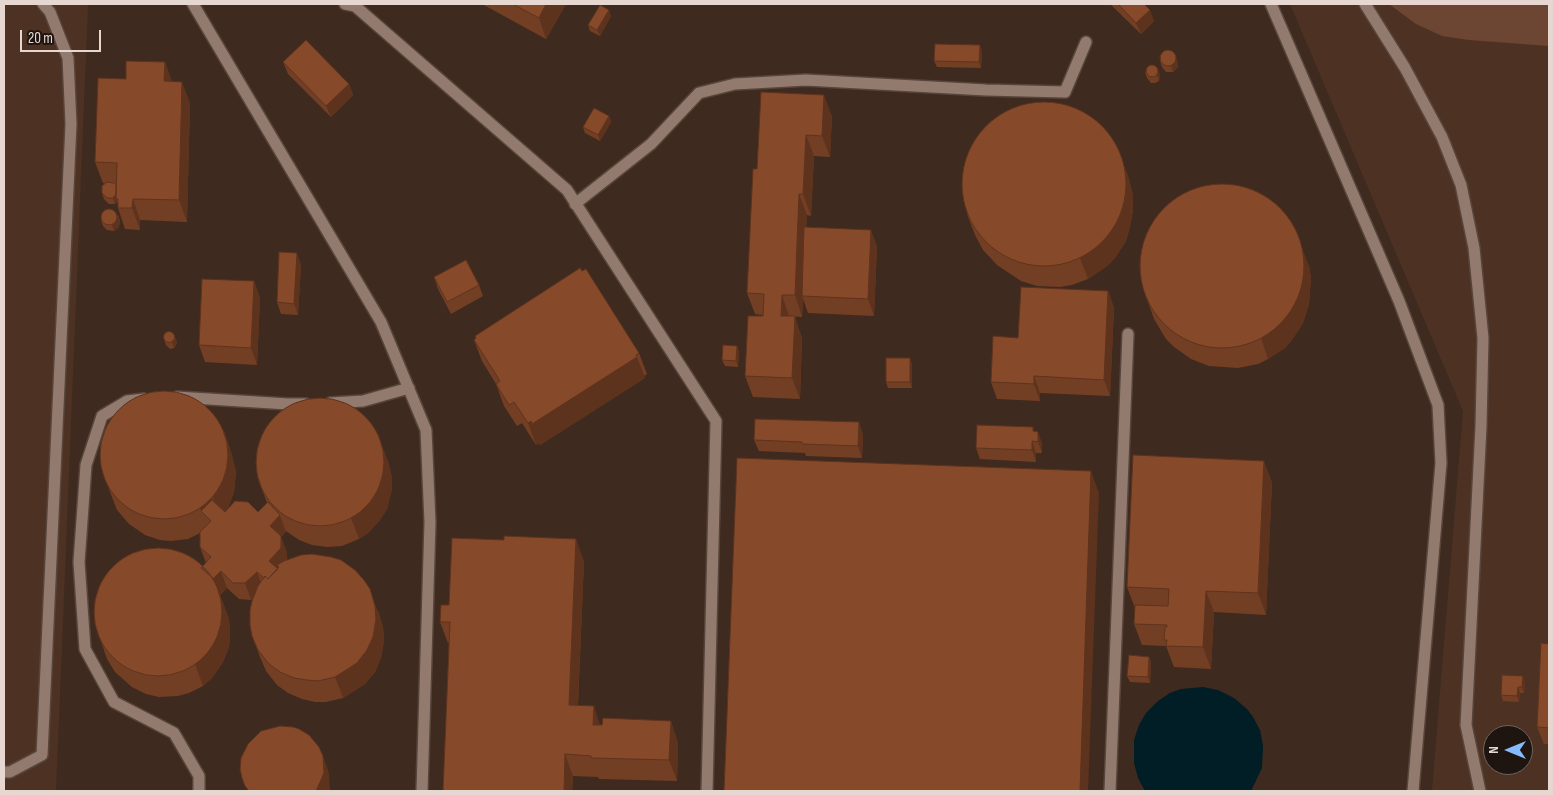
<!DOCTYPE html>
<html>
<head>
<meta charset="utf-8">
<style>
  body { margin:0 }
  #map { position:relative; width:1553px; height:795px; overflow:hidden; background:#3f2a1f; font-family:"Sofia Sans Condensed",sans-serif }
  canvas { display:block }
  .frame { position:absolute; inset:0; border:5px solid #e6d7d1; pointer-events:none }
  .north { position:absolute; left:1483px; top:725px; width:50px; height:50px; box-sizing:border-box; background:#1f1510; border:1px solid #6f635d; border-radius:50%; rotate:270deg; font-size:14px; font-weight:700; line-height:20px; text-align:center; color:#e6d7d1 }
  .north::after { content:''; display:block; margin:auto; width:18px; height:22px; background:#86bbfb; clip-path:polygon(50% 0,100% 100%,50% 72%,0 100%) }
  .scale { position:absolute; left:20px; top:30px; width:81px; height:22px; box-sizing:border-box; border:2px solid #e6d7d1; border-top:0; padding-left:6px; font-size:15px; line-height:18px; white-space:nowrap; color:#e6d7d1; -webkit-text-stroke:4px #1f1510; paint-order:stroke }
</style>
</head>
<body>
<div id="map">
<canvas width="1553" height="795"></canvas>
<div class="frame"></div>
<div class="north">N</div>
<div class="scale">20 m</div>
</div>
<script>
const g = document.querySelector('canvas').getContext('2d');
g.lineJoin = 'round';
function fill(path, color) { g.fillStyle = color; g.fill(path, 'evenodd'); }
const toPath = rows => new Path2D(rows.map(r => 'M' + r).join(''));
function strokePath(path, color, width, dash) { g.strokeStyle = color; g.lineWidth = width; g.lineCap = dash ? 'butt' : 'round'; g.setLineDash(dash || []); g.stroke(path); }
const built = toPath([
  [4,4,88,4,56,791,4,791],
  [1290,4,1549,4,1549,791,1432,791,1463,411],
  [1493,735,1523,735,1523,765,1493,765]
]);
const green = toPath([
  [1389,4,1549,4,1549,46,1469,40,1442,36,1416,24]
]);
const water = toPath([
  [1203,687,1218,690,1234,698,1247,709,1253,717,1260,730,1263,746,1262,768,1251,791,1145,791,1138,778,1134,763,1134,740,1139,725,1146,713,1158,701,1170,693,1181,689]
]);
const lane = toPath([
  [193,4,381,322,426,430,430,522,422,791],
  [345,4,355,6,567,190,716,421,707,791],
  [1271,4,1399,301,1438,405,1441,463,1413,791],
  [1365,4,1405,68,1442,137,1461,185,1474,248,1483,338,1481,426,1466,725,1480,791],
  [575,204,651,144,699,93,735,84,806,80,986,90,1065,92,1086,42],
  [177,397,288,404,306,404],
  [144,399,127,401,102,416,86,465,79,562,85,649,114,702,174,733,199,776,199,791],
  [330,403,363,401,409,388],
  [4,772,10,772,42,755,71,124,68,58,50,12,43,4],
  [1110,791,1128,334]
]);
const wall = toPath([
  [482,4,566,4,546,39],
  [1110,4,1144,4,1154,21,1141,34],
  [611,16,600,36,590,31,588,25],
  [982,51,981,68,937,67,934,61],
  [1177,60,1178,67,1173,72,1166,72,1162,67,1160,61],
  [165,62,172,82,190,103,187,222,140,220,140,230,125,229,118,208,117,201,115,204,109,204,104,199,102,193,106,184,103,183,95,162,126,79],
  [283,62,349,84,353,95,331,117,288,74],
  [1145,72,1160,75,1159,81,1155,83,1151,83,1147,78],
  [609,116,611,122,600,141,585,133,583,127],
  [832,116,830,157,814,156,811,216,807,215,806,227,877,246,874,316,808,313,803,299,802,317,789,316,802,338,800,399,753,397,745,376,763,315,755,314,747,293,757,169],
  [1121,158,1129,179,1133,196,1133,210,1130,227,1126,241,1115,258,1107,266,1088,279,1072,285,1060,287,1037,286,1021,281,997,265,983,250,975,235,967,214],
  [118,215,120,221,119,227,114,231,107,230,103,226,101,220],
  [301,264,298,315,281,314,277,302],
  [1309,266,1311,278,1309,304,1303,323,1292,340,1285,348,1268,359,1258,364,1238,368,1209,366,1191,359,1174,347,1166,339,1154,319,1142,285],
  [434,277,479,285,483,296,451,314,438,289],
  [254,281,260,298,257,365,205,362,199,345],
  [1108,291,1114,308,1110,396,1040,393,1040,401,997,399,991,382,1018,338],
  [174,334,177,343,174,348,170,349,166,345,164,339],
  [474,340,639,353,647,374,644,376,645,378,540,445,539,443,536,445,522,423,517,426,504,406,496,384,482,361],
  [737,346,739,352,738,367,725,366,722,360],
  [912,364,912,388,888,388,886,382],
  [224,431,231,452,236,472,234,492,228,508,258,512,267,503,257,476,388,461,392,478,392,489,387,509,380,520,368,533,359,539,342,546,327,547,312,545,299,540,286,531,281,537,287,553,287,560,378,611,383,627,384,641,381,658,375,672,365,684,343,698,326,702,315,702,302,699,288,693,277,685,266,671,260,657,252,636,253,599,251,600,239,599,227,588,220,595,229,619,230,636,229,647,223,662,212,678,203,686,189,693,178,696,159,697,146,694,132,687,115,672,107,659,96,627,199,563,201,568,206,563,200,547,200,533,188,539,171,541,160,540,145,535,129,524,117,510,102,471],
  [1035,431,1042,443,1042,453,1036,453,1036,462,980,459,976,448],
  [863,434,862,458,806,456,805,453,759,451,754,440],
  [1272,482,1266,615,1214,612,1211,669,1174,667,1166,646,1142,645,1134,624,1135,608,1127,587],
  [584,561,578,706,601,725,678,742,677,781,599,779,598,777,573,776,572,791,443,791,449,643,448,643,440,622,449,605],
  [1549,644,1549,744,1544,744,1537,727],
  [1149,657,1151,663,1150,683,1130,682,1127,676],
  [1525,682,1524,693,1520,693,1519,702,1503,701,1501,695]
]);
const shadedWall = toPath([
  [546,4,566,4,546,39,539,18],
  [609,10,611,16,600,36,597,30],
  [1150,10,1154,21,1141,34,1136,23],
  [980,45,982,51,981,68,979,62],
  [1175,54,1177,60,1178,67,1173,72,1171,66],
  [165,62,173,84,164,81],
  [1158,69,1160,75,1159,81,1157,75],
  [182,82,190,103,187,222,179,200],
  [349,84,353,95,331,117,326,106],
  [824,95,832,116,830,157,822,136],
  [609,116,611,122,600,141,598,135],
  [806,135,814,156,811,216,803,194],
  [1121,158,1129,179,1133,196,1133,210,1130,227,1126,241,1115,258,1107,266,1088,279,1080,258],
  [117,193,118,199,116,198,117,201,115,204,113,198],
  [799,194,807,215,803,296,802,296,803,299,802,317,795,295],
  [133,199,140,220,140,230,132,208],
  [118,215,120,221,119,227,114,231,112,225],
  [871,230,877,246,874,316,868,299],
  [1301,245,1309,266,1311,278,1309,304,1303,323,1292,340,1285,348,1268,359,1261,338],
  [297,253,301,264,298,315,294,304],
  [254,281,260,298,257,365,251,348],
  [1108,291,1114,308,1110,396,1104,380],
  [782,295,789,316,781,316],
  [795,316,802,338,800,399,792,378],
  [175,337,177,343,174,348,172,342],
  [737,346,739,352,738,367,736,361],
  [637,357,645,378,540,445,532,424],
  [910,358,912,364,912,388,910,382],
  [1034,376,1040,393,1040,401,1034,384],
  [531,421,539,443,536,445,528,423],
  [859,422,863,434,862,458,858,446],
  [224,431,231,452,236,472,234,492,228,508,221,519,213,498],
  [1038,432,1042,443,1042,453,1038,442],
  [380,440,388,461,392,478,392,489,387,509,380,520,368,533,359,539,351,518],
  [1032,441,1036,453,1036,462,1032,450],
  [1264,461,1272,482,1266,615,1258,593],
  [1091,471,1099,493,1088,791,1080,791],
  [211,496,218,517,211,521,202,512,199,507],
  [280,515,286,532,281,537,287,553,287,565,279,567,277,565,280,572,269,561,270,526],
  [576,539,584,561,577,726,569,705],
  [221,571,227,588,218,598,211,581],
  [257,572,263,588,251,600,245,583],
  [370,589,383,627,384,641,381,658,375,672,365,684,343,698,335,677],
  [1206,591,1214,612,1211,669,1203,647],
  [221,598,229,619,230,636,229,647,223,662,212,678,203,686,195,664],
  [1149,657,1151,663,1150,683,1148,677],
  [1523,676,1525,682,1524,693,1522,687],
  [1518,687,1520,693,1519,702,1517,696],
  [594,706,601,728,593,725],
  [671,721,678,742,677,781,669,760],
  [565,754,573,776,572,791,564,791],
  [323,756,329,773,330,790,329,791,315,791]
]);
const building = toPath([
  [513,4,546,4,539,18,513,4],
  [1118,4,1144,4,1150,10,1136,23,1118,4],
  [600,5,609,10,597,30,588,25,600,5],
  [306,40,349,84,326,106,283,62,306,40],
  [935,44,980,45,979,62,934,61,935,44],
  '1160 58a8 8 0 1 1 16 0a8 8 0 1 1-16 0Z',
  [126,61,165,62,164,81,182,82,179,200,133,199,132,208,118,208,118,199,116,198,117,163,95,162,98,78,126,79,126,61],
  '1146 71a6 6 0 1 1 12 0a6 6 0 1 1-12 0Z',
  [761,92,824,95,822,136,806,135,803,194,799,194,795,295,782,295,781,316,795,316,792,378,745,376,748,316,763,316,764,294,747,293,753,169,757,169,761,92],
  '962 184a82 82 0 1 1 164 0a82 82 0 1 1-164 0Z',
  [594,108,609,116,598,135,583,127,594,108],
  [107,182,114,183,116,185,116,194,113,198,107,198,102,193,102,186,107,182],
  '1140 266a82 82 0 1 1 164 0a82 82 0 1 1-164 0Z',
  '101 217a8 8 0 1 1 16 0a8 8 0 1 1-16 0Z',
  [804,227,871,230,868,299,802,296,804,227],
  [279,252,297,253,294,304,277,302,279,252],
  [466,260,479,285,447,302,434,277,466,260],
  [580,268,582,271,586,269,639,353,636,355,637,357,532,424,531,421,528,423,514,402,509,405,496,384,500,381,474,340,476,338,475,336,580,268],
  [202,279,254,281,251,348,199,345,202,279],
  [1021,287,1108,291,1104,380,1034,376,1034,384,991,382,993,336,1018,338,1021,287],
  '163.5 337a5.5 5.5 0 1 1 11 0a5.5 5.5 0 1 1-11 0Z',
  [723,345,737,346,736,361,722,360,723,345],
  [886,358,910,358,910,382,886,382,886,358],
  '100 455a64 64 0 1 1 128 0a64 64 0 1 1-128 0Z',
  '256 462a64 64 0 1 1 128 0a64 64 0 1 1-128 0Z',
  [755,419,859,422,858,446,802,444,802,442,754,440,755,419],
  [977,425,1033,427,1033,431,1038,432,1038,442,1032,441,1032,450,976,448,977,425],
  [1133,455,1264,461,1258,593,1206,591,1203,647,1166,646,1167,640,1164,640,1165,627,1167,627,1167,625,1134,624,1135,605,1168,606,1169,589,1127,587,1133,455],
  [737,458,1091,471,1080,791,724,791,737,458],
  [212,500,225,512,235,501,248,502,258,512,268,502,280,515,270,526,281,536,281,548,269,561,278,569,268,579,265,576,264,578,257,572,245,583,233,583,221,571,213,579,212,577,201,568,211,557,200,547,200,532,211,521,201,511,212,500],
  [504,536,576,539,569,705,594,706,593,725,602,725,603,718,671,721,669,760,591,758,591,756,565,754,564,791,443,791,450,622,440,622,441,605,449,605,452,538,504,540,504,536],
  '94 612a64 64 0 1 1 128 0a64 64 0 1 1-128 0Z',
  [312,554,331,557,341,560,355,570,364,580,370,589,375,606,376,619,373,637,367,650,357,663,335,677,318,681,307,680,294,678,280,672,269,664,258,650,252,636,250,625,250,610,252,601,258,586,265,576,268,579,279,567,277,565,284,561,301,555,312,554],
  [1541,643,1549,644,1549,728,1537,727,1541,643],
  [1129,655,1149,657,1148,677,1127,676,1129,655],
  [1502,675,1523,676,1522,687,1518,687,1517,696,1501,695,1502,675],
  [280,726,293,727,299,729,309,735,319,747,323,756,324,773,317,789,315,791,249,791,245,786,242,778,240,769,241,758,248,744,261,731,280,726]
]);
fill(built, '#4d3224');
fill(green, '#6c4533');
fill(water, '#011d25');
strokePath(lane, '#57453c', 14);
strokePath(lane, '#937a6e', 11);
fill(wall, '#733f24');
fill(shadedWall, '#5e331d');
fill(building, '#86492a');
strokePath(building, '#5e331d', 1);
</script>
</body>
</html>
